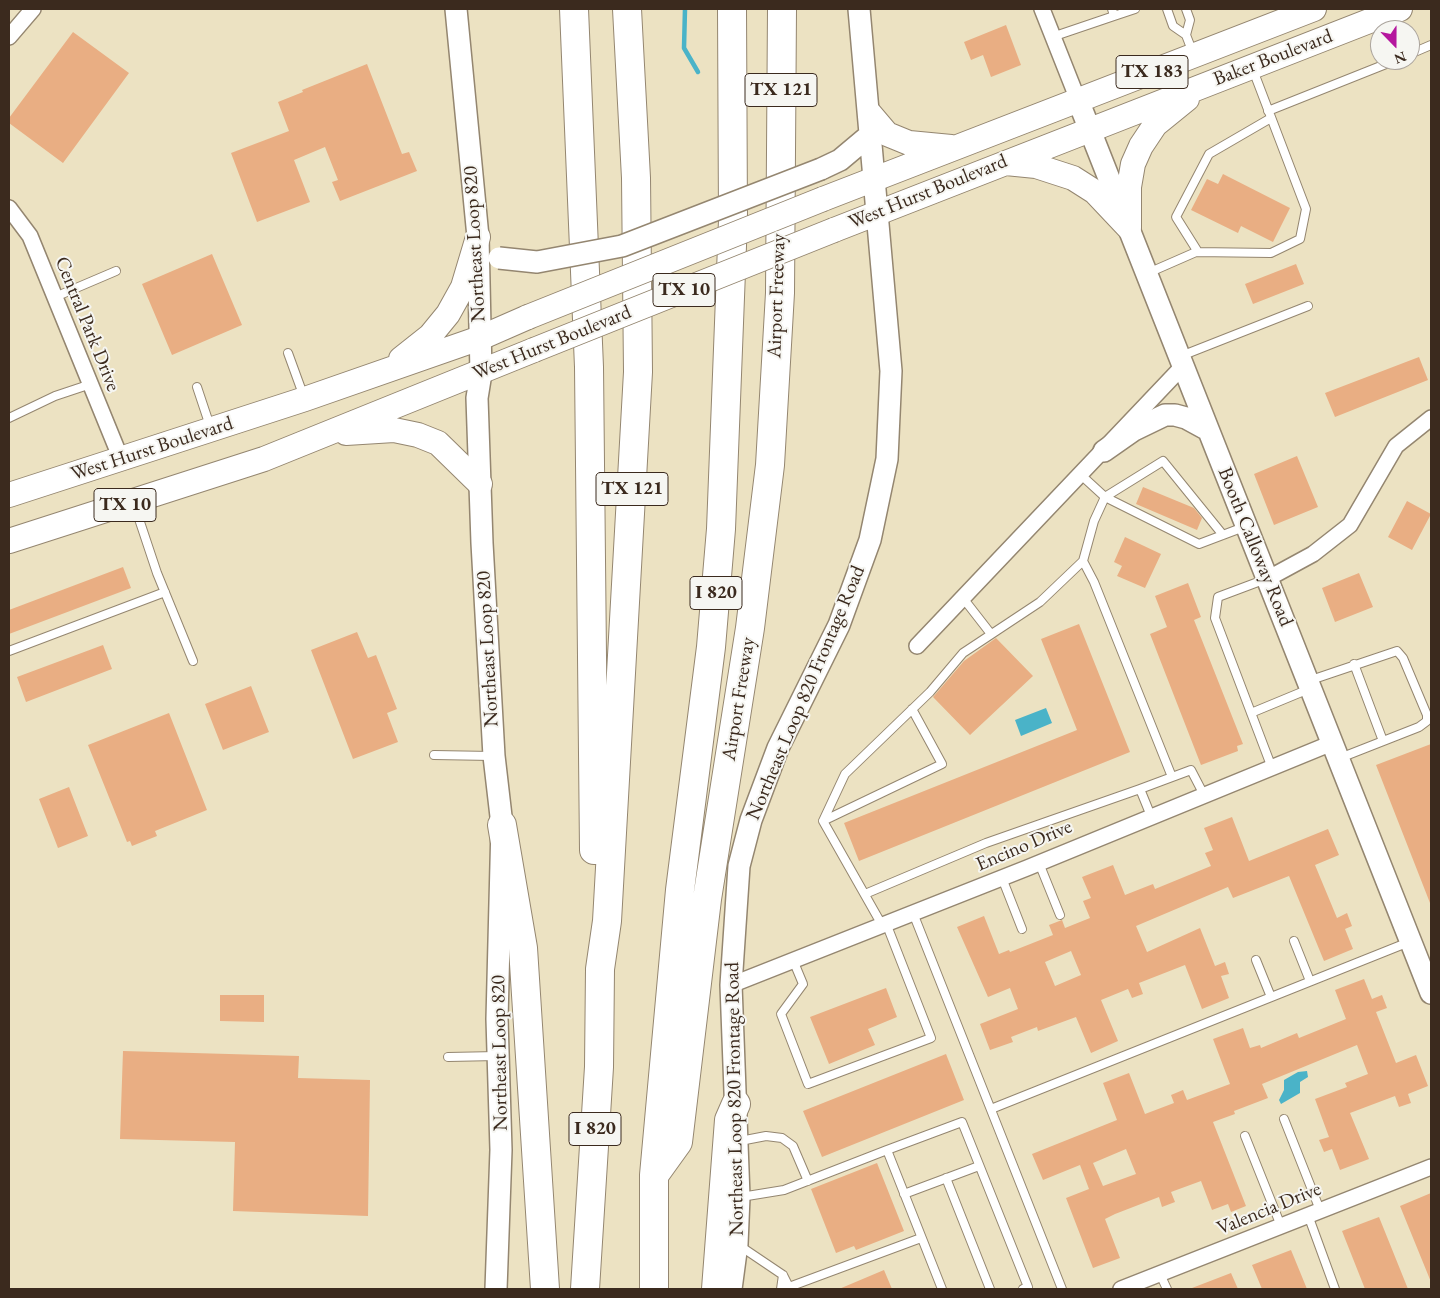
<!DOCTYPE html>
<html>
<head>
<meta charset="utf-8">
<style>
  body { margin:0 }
  #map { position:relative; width:1440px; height:1298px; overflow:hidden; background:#ece2c2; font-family:"EB Garamond",serif }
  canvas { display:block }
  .frame { position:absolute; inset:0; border:10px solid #3b2a1e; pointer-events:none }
  .north { position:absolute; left:1370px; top:20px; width:50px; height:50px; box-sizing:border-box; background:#f6f6f2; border:1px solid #aba49d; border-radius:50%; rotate:158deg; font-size:14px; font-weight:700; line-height:20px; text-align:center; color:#3b2a1e }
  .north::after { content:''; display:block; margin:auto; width:18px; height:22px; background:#b5179e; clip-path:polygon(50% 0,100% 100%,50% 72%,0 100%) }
</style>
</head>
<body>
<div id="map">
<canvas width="1440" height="1298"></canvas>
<div class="frame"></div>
<div class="north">N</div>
</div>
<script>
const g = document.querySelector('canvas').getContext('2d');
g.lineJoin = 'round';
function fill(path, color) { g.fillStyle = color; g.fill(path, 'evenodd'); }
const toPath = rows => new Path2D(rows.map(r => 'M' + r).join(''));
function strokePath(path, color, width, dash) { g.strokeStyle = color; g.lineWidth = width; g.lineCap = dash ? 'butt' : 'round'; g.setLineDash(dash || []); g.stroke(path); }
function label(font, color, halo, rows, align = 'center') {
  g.font = font + ' "EB Garamond",serif'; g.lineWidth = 4; g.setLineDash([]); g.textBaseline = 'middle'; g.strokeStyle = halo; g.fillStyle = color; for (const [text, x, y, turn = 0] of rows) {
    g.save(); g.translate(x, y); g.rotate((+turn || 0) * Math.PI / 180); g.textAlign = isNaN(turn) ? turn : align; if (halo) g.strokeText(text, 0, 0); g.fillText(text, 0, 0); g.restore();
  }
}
const water = toPath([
  [1046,708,1052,723,1021,736,1015,720],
  [1307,1071,1308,1077,1300,1082,1300,1093,1281,1104,1279,1100,1284,1090,1284,1080,1298,1072]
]);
const stream = toPath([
  [685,9,684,48,698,72]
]);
const building = toPath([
  [1006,25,1021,65,991,77,983,55,971,60,964,42],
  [73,32,129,73,63,163,9,123,9,118],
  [367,64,402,154,409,152,417,171,340,201,332,182,338,180,325,147,294,160,310,202,257,222,231,153,289,131,278,102,303,92,302,90],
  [1223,174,1290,208,1273,242,1241,226,1238,233,1191,210,1207,179,1218,184],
  [212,254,242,325,172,355,142,284],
  [1296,264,1304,284,1253,304,1245,284],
  [1419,357,1428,380,1335,417,1325,393],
  [1297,456,1318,507,1274,525,1254,474],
  [1143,487,1194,508,1202,518,1197,530,1136,504],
  [1407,501,1431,514,1412,550,1388,537],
  [1125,537,1161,554,1145,588,1117,576,1122,566,1114,562],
  [123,567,131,588,9,634,9,610],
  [1359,573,1373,607,1335,622,1322,588],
  [1188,583,1201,617,1194,620,1243,744,1237,746,1238,751,1201,765,1150,634,1167,627,1155,596],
  [1079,624,1130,752,859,861,844,823,1077,730,1041,639],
  [357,632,368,658,376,655,397,709,387,713,398,742,353,759,311,650],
  [996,638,1033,676,970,735,933,697,964,661],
  [103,645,112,669,26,702,17,677],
  [251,686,269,732,223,750,205,704],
  [169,713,207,810,155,831,157,836,132,846,130,841,127,842,88,745],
  [1431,744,1431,903,1430,903,1376,765],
  [69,787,88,836,58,848,39,799],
  [1232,817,1249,861,1328,829,1339,855,1315,865,1337,918,1347,913,1352,926,1345,929,1353,949,1324,961,1289,876,1233,898,1228,887,1136,926,1147,952,1200,928,1215,966,1225,962,1229,974,1221,976,1229,998,1202,1009,1185,965,1139,983,1143,994,1132,998,1128,989,1101,1000,1118,1041,1091,1053,1076,1017,1038,1031,1037,1027,1011,1037,1013,1042,990,1050,980,1024,1018,1009,1010,988,988,997,957,927,984,916,999,954,1009,950,1010,952,1053,935,1049,925,1062,920,1065,928,1090,918,1083,901,1091,898,1082,877,1113,865,1125,895,1153,884,1155,889,1211,866,1205,853,1213,850,1204,828],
  [1071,951,1081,975,1055,986,1045,962],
  [1364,979,1372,999,1382,995,1387,1008,1376,1012,1396,1063,1416,1055,1428,1086,1408,1094,1411,1103,1399,1107,1395,1096,1350,1113,1369,1159,1340,1170,1332,1149,1324,1152,1319,1140,1329,1137,1315,1099,1347,1087,1345,1083,1368,1074,1357,1045,1262,1084,1268,1098,1234,1111,1235,1114,1213,1122,1246,1206,1231,1212,1228,1204,1212,1210,1201,1181,1171,1192,1175,1202,1162,1207,1159,1197,1115,1214,1105,1219,1120,1258,1093,1268,1066,1198,1089,1189,1080,1165,1043,1180,1032,1154,1117,1120,1103,1083,1129,1073,1145,1114,1174,1103,1171,1095,1183,1090,1187,1100,1230,1084,1213,1039,1243,1028,1250,1048,1260,1045,1261,1048,1297,1033,1299,1038,1346,1019,1335,990],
  [1126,1149,1136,1174,1103,1186,1093,1163],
  [886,988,897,1017,868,1029,875,1045,829,1064,810,1017],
  [220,995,264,995,264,1022,220,1021],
  [123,1051,299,1056,298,1078,370,1080,368,1216,233,1211,235,1142,120,1139],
  [946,1054,964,1100,822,1157,803,1111],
  [877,1163,904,1231,856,1250,854,1246,836,1253,811,1189],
  [1431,1193,1431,1282,1400,1206],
  [1379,1217,1408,1289,1365,1289,1342,1231],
  [1291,1250,1307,1289,1262,1289,1252,1265],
  [884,1270,892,1289,839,1289],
  [1231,1273,1238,1289,1192,1289,1192,1288]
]);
const lane = toPath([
  [1167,9,1173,26,1186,35,1193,53],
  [1114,16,1135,9],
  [1186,35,1190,20,1186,9],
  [1052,37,1114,16,1112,9],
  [1410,54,1431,45],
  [1268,111,1396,60],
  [1198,252,1176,217,1209,154,1271,118],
  [1148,273,1196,252,1271,253,1300,239,1306,209,1253,70],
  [55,297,116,271],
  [288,353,304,397],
  [1181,356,1308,306],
  [197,387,210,426],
  [9,418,55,396,91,384],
  [1081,475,1105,497,1094,521,1083,561],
  [1105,497,1163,461,1223,535],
  [1105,497,1199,544,1244,527],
  [134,504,157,573,193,661],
  [1266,579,1218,597,1215,618,1272,768],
  [963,598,991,634],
  [9,651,165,592],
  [1354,664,1383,741],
  [1308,681,1397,651,1403,658,1427,715,1427,721,1419,727,1340,758],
  [1251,713,1309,689],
  [434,755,492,756],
  [1151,816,1140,789,1191,770,1204,795],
  [823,821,942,764,912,709],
  [1039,863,1060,915],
  [1002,878,1022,929],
  [865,894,986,843,1140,789],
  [913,913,1062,1289],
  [882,925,823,821,845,774,930,692,963,653,1040,602,1083,561,1094,582,1172,777],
  [1294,941,1310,981],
  [793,960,803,984,781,1014,808,1084,931,1038,886,923],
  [1256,960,1271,997],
  [448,1057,497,1056],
  [991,1109,1409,942],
  [1284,1119,1320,1210],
  [1245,1136,1281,1226],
  [740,1141,766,1136,782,1138,793,1146,808,1181],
  [887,1150,962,1122,1028,1287,1023,1289],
  [946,1178,990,1289],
  [904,1194,979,1166],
  [741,1197,784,1190,887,1150,942,1289],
  [1308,1215,1335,1289],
  [740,1246,783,1275,790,1289],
  [1160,1274,1167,1289],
  [789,1287,921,1238],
  [781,1289,783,1275]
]);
const street = toPath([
  [1042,9,1078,100],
  [9,37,33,9],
  [9,208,30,236,121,459],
  [1267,579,1313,554,1350,525,1396,446,1431,418],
  [917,646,1183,366],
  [731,985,1027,868,1332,743],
  [1121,1289,1431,1167]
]);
const secondary = toPath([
  [456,9,478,237,481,373,477,398,482,543,494,756,502,825,497,1019,501,1150,496,1289],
  [1078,100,1431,993],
  [821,169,840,160,871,134],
  [1104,451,1134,430,1165,415,1175,415,1186,418,1208,430],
  [731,1289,737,1244,739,1197,731,985,739,866,751,820,778,748,839,625,870,540,887,459,891,371,859,9]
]);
const primary = toPath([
  [870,114,887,134,909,143,951,147],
  [1006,163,1036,166,1073,178,1095,192,1129,228],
  [823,199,1314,9],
  [1129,228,1129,187,1133,164,1141,146,1155,125,1187,99],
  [834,230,1400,9],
  [401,359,430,336,448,314,463,287,478,237],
  [346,433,394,430,418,435,438,443,480,484],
  [9,495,305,399,480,338,528,317],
  [9,541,264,459,534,350]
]);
const highway = toPath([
  [574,9,589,367,594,850],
  [502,825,523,948,545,1289],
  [655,1174,678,1142,707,899,750,628,770,465,780,293,782,9],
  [585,1289,599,1067,600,969,607,921,638,372,636,178,627,9],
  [654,1289,654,1175,680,890,711,647,721,529,733,220,732,9],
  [716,1289,729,1120,736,1104]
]);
const secondaryBridge = toPath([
  [499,258,537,262,622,246,821,169]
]);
const primaryBridge = toPath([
  [528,317,823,199],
  [534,350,834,230]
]);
const shields = [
  [1152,72,72],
  [781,90,72],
  [684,290,62],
  [632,489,72],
  [125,505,62],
  [716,593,52],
  [595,1129,52]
];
const shieldNames = [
  ["TX 183",1152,72],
  ["TX 121",781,90],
  ["TX 10",684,290],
  ["TX 121",632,489],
  ["TX 10",125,505],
  ["I 820",716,593],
  ["I 820",595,1129]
];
const streetNames = [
  ["Baker Boulevard",1273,58,-21],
  ["West Hurst Boulevard",928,192,-22],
  ["Northeast Loop 820",475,244,-93],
  ["Airport Freeway",777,296,-88],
  ["Central Park Drive",87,324,68],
  ["West Hurst Boulevard",552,343,-22],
  ["West Hurst Boulevard",152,449,-18],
  ["Booth Calloway Road",1255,547,68],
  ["Northeast Loop 820",488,649,-93],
  ["Northeast Loop 820 Frontage Road",806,693,-67],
  ["Airport Freeway",739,699,-81],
  ["Encino Drive",1024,846,-23],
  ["Northeast Loop 820",500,1053,-91],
  ["Northeast Loop 820 Frontage Road",735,1099,-91],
  ["Valencia Drive",1269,1209,-22]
];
fill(water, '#4ab3c8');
strokePath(stream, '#4ab3c8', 4.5);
fill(building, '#e9ae83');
strokePath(lane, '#948670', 10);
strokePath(street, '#948670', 18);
strokePath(secondary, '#948670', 24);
strokePath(primary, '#948670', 26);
strokePath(highway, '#948670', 30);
strokePath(lane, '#fff', 8);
strokePath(street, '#fff', 15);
strokePath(secondary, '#fff', 21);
strokePath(primary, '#fff', 24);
strokePath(highway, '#fff', 28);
strokePath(secondaryBridge, '#948670', 24, []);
strokePath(primaryBridge, '#948670', 26, []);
strokePath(secondaryBridge, '#fff', 21);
strokePath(primaryBridge, '#fff', 24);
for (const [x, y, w] of shields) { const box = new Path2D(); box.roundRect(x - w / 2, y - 16.5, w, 33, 4); g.fillStyle = '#f6f6f2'; g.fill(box); strokePath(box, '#3b2a1e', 1); }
label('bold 19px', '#3b2a1e', null, shieldNames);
label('20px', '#3b2a1e', '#f6f6f2', streetNames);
</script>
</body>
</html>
